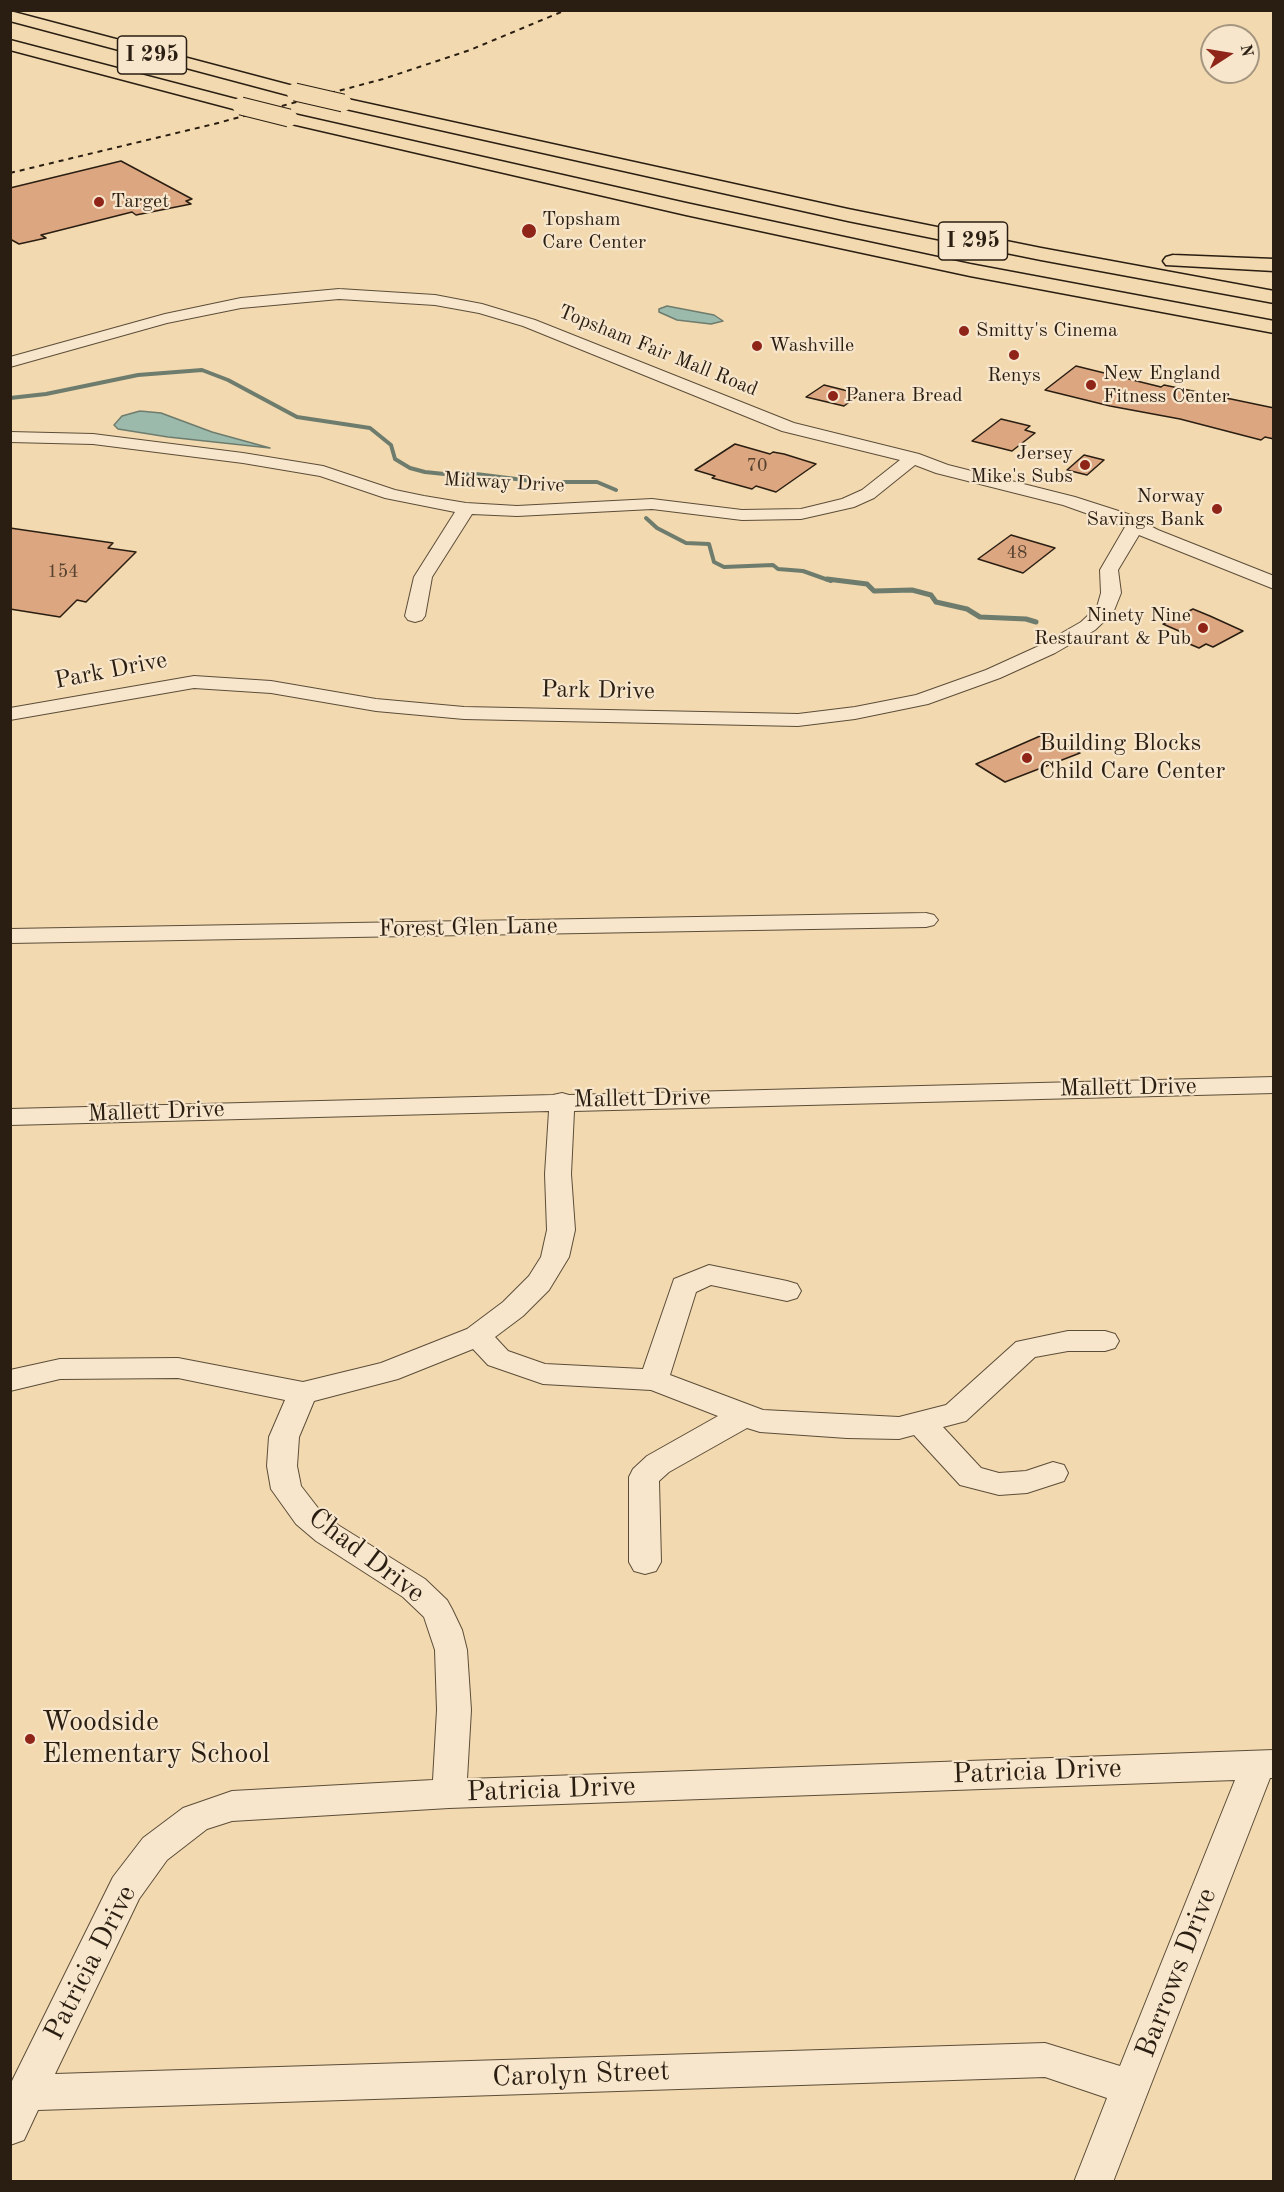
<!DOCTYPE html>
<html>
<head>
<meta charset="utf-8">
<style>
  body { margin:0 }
  #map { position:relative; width:1284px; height:2192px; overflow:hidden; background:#f2d9af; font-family:"Old Standard TT",serif }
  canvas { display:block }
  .frame { position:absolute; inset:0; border:12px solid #2a1e12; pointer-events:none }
  .north { position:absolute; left:1200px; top:24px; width:60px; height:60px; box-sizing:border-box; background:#f7e6cb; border:2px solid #a59681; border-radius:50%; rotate:78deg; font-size:16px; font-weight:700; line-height:24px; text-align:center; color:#2a1e12 }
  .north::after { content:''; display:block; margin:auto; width:21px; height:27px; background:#8f2418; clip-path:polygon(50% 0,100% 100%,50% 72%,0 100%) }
</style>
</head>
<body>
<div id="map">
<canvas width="1284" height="2192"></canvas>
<div class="frame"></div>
<div class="north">N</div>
</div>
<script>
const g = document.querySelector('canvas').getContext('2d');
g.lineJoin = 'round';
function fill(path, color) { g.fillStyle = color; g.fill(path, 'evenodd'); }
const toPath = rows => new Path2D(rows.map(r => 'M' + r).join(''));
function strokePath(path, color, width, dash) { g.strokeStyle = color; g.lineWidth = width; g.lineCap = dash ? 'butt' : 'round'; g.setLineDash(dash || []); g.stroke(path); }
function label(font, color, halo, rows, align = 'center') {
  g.font = font + ' "Old Standard TT",serif'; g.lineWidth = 4.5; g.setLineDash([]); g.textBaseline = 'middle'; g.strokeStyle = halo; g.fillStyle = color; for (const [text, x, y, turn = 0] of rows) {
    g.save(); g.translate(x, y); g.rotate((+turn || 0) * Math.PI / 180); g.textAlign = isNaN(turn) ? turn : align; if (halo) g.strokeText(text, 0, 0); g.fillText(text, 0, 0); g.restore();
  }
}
const water = toPath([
  [667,306,714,315,723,321,711,324,677,320,659,312,659,309,667,306],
  [140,411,161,413,212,432,270,448,168,437,118,429,114,425,122,416,140,411]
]);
const streamFar1 = toPath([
  [10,398,46,394,138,375,202,370,228,380,297,417,370,428,391,445,395,459,410,468,425,472,454,475,476,474,540,482,597,482,616,490],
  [646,518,657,528,686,543,709,544,714,562,724,567,773,565,778,569,803,571,831,581]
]);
const stream = toPath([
  [827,579,867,584,874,591,912,590,931,595,936,602,967,609,980,617,1026,619,1036,622]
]);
const building = toPath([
  [121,161,192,199,186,201,191,204,136,215,132,212,41,235,46,238,19,244,10,239,10,188,121,161],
  [1076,366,1161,387,1164,385,1274,408,1274,439,1265,437,1261,440,1180,419,1110,406,1045,390,1076,366],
  [824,385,860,394,844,406,806,397,824,385],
  [1001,419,1030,426,1025,430,1035,433,1012,451,972,441,1001,419],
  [735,444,770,454,773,452,784,454,816,464,776,492,756,486,752,489,712,478,715,476,695,470,735,444],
  [1084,455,1104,460,1087,475,1067,470,1084,455],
  [10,528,113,543,108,548,136,552,86,602,77,600,60,617,10,609,10,528],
  [1011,535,1055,548,1023,573,978,559,1011,535],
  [1193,609,1210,616,1243,631,1213,647,1206,644,1199,648,1180,640,1188,635,1163,624,1193,609],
  [1047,733,1080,753,1005,782,976,764,1047,733]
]);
const minor = toPath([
  [339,289,435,295,482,304,535,320,794,423,919,454,948,465,1075,497,1128,514,1158,530,1274,576,1274,589,1139,535,1118,570,1121,593,1113,613,1095,630,1055,653,1000,678,928,704,855,719,798,726,464,719,376,711,271,693,194,688,10,720,10,708,194,676,271,681,376,699,464,707,798,714,855,707,916,695,986,670,1041,645,1081,622,1097,607,1101,593,1100,570,1125,527,1063,505,936,473,915,465,874,498,854,507,801,519,742,520,652,509,517,516,472,514,432,577,425,616,422,620,415,622,408,620,405,616,414,577,455,512,385,498,320,476,243,463,93,444,10,442,10,432,93,434,243,453,323,466,395,490,424,496,466,503,517,506,652,499,742,510,801,509,842,499,862,490,900,460,782,431,523,326,479,313,435,305,339,299,241,308,167,323,10,367,10,357,165,314,241,298,339,289],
  [926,913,934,915,938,920,934,925,926,927,10,943,10,929,926,913],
  [1274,1077,1274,1093,574,1111,571,1174,575,1230,569,1257,549,1290,523,1316,495,1337,508,1351,545,1364,643,1369,674,1279,709,1265,787,1281,797,1284,801,1291,797,1298,787,1301,711,1285,696,1292,670,1375,763,1410,899,1417,946,1405,1016,1342,1068,1331,1105,1331,1115,1334,1119,1341,1115,1348,1105,1351,1068,1351,1035,1357,966,1421,943,1427,981,1468,999,1473,1026,1471,1053,1462,1064,1465,1068,1473,1064,1481,1027,1493,999,1495,960,1485,914,1435,899,1439,847,1438,760,1432,747,1428,669,1472,659,1481,661,1562,656,1571,645,1574,634,1571,629,1562,629,1477,633,1469,647,1456,718,1416,651,1390,543,1384,488,1365,473,1349,398,1379,314,1401,299,1437,297,1466,301,1486,318,1508,338,1525,425,1579,447,1600,452,1609,462,1630,467,1650,471,1710,467,1779,1274,1750,1274,1778,1270,1778,1113,2182,1074,2182,1107,2098,1045,2077,38,2110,24,2140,10,2145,10,2085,113,1877,143,1838,183,1808,232,1791,433,1780,437,1710,435,1650,424,1617,403,1597,316,1541,296,1524,271,1489,267,1466,269,1437,285,1400,178,1378,60,1379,10,1391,10,1370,60,1359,178,1358,303,1382,381,1363,467,1329,503,1302,529,1276,541,1257,547,1230,545,1174,549,1111,10,1125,10,1109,553,1095,562,1093,569,1095,1274,1077],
  [1235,1780,1120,2066,1045,2043,55,2074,139,1899,167,1860,207,1829,232,1821,449,1808,1235,1780]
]);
const highway = toPath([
  [10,11,301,88,303,92,295,97,10,21,10,11],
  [10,40,247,102,249,106,247,110,241,111,10,50,10,40],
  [343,98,848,209,1041,248,1274,291,1274,303,1041,260,848,221,337,107,335,103,343,98],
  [289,113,686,203,970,264,1274,321,1274,333,970,276,686,215,283,122,280,118,283,114,289,113],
  [1173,255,1274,259,1274,271,1166,265,1163,261,1166,257,1173,255]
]);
const rail = toPath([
  [10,173,214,124,383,79,470,50,566,10]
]);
const highwayBridge = toPath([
  [295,92,343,103],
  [241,106,289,118]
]);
const markers = [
  [99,202,6,"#8f2418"],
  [529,231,8,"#8f2418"],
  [964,331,6,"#8f2418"],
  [757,346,6,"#8f2418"],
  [1014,355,6,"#8f2418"],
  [1091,385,6,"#8f2418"],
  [833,396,6,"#8f2418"],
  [1085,465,6,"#8f2418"],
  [1217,509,6,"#8f2418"],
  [1203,628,6,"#8f2418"],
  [1027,758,6,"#8f2418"],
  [30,1739,6,"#8f2418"]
];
const farNumbernames = [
  ["70",757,466],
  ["48",1017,553],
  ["154",63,572]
];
const farPoinames = [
  ["Target",111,202],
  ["Topsham",542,220],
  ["Care Center",542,243],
  ["Smitty's Cinema",976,331],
  ["Washville",769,346],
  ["New England",1103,374],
  ["Fitness Center",1103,397],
  ["Renys",1014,376,"center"],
  ["Panera Bread",845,396],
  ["Jersey",1073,454,"right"],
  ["Mike's Subs",1073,477,"right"],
  ["Norway",1205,497,"right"],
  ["Savings Bank",1205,520,"right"],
  ["Ninety Nine",1191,616,"right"],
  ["Restaurant & Pub",1191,639,"right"]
];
const farStreetnames = [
  ["Topsham Fair Mall Road",658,351,22],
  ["Midway Drive",504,483,3]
];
const shields = [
  [152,55,69],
  [973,241,69]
];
const shieldNames = [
  ["I 295",152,55],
  ["I 295",973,241]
];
const streetNames = [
  ["Park Drive",111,671,-11],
  ["Park Drive",598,691,1],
  ["Forest Glen Lane",468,928,-1],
  ["Mallett Drive",1128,1088,-1],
  ["Mallett Drive",642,1099,-1],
  ["Mallett Drive",156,1112,-2]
];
const poiNames = [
  ["Building Blocks",1039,744],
  ["Child Care Center",1039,772]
];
const nearStreetnames = [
  ["Chad Drive",366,1556,37],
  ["Patricia Drive",1037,1772,-2],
  ["Patricia Drive",551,1790,-2],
  ["Patricia Drive",91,1963,-63],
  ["Barrows Drive",1177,1973,-69],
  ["Carolyn Street",581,2075,-2]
];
const nearPoinames = [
  ["Woodside",42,1723],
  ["Elementary School",42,1755]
];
fill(water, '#9bbaac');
strokePath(water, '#6e7c6e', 1.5);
strokePath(streamFar1, '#6e7c6e', 4);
strokePath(stream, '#6e7c6e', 5);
fill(building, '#dba680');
strokePath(building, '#2a1e12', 1.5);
strokePath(minor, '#5c4d39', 2);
strokePath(highway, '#2a1e12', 3);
fill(minor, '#f7e6cb');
fill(highway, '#f2d9af');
strokePath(rail, '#2a1e12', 2, [5, 5]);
strokePath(highwayBridge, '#2a1e12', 19, []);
strokePath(highwayBridge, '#f2d9af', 17);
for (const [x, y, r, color] of markers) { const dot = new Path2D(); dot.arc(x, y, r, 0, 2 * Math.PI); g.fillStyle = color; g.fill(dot); strokePath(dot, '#f7e6cb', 2); }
label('18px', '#56402e', null, farNumbernames);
label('20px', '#2a1e12', '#f7e6cb', farPoinames, 'left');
label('20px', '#2a1e12', '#f7e6cb', farStreetnames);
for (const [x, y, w] of shields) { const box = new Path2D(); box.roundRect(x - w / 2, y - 19, w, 38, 4.5); g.fillStyle = '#f7e6cb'; g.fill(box); strokePath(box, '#2a1e12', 1.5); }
label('bold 22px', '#2a1e12', null, shieldNames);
label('24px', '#2a1e12', '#f7e6cb', streetNames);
label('24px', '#2a1e12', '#f7e6cb', poiNames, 'left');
label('28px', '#2a1e12', '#f7e6cb', nearStreetnames);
label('28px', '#2a1e12', '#f7e6cb', nearPoinames, 'left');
</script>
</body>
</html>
